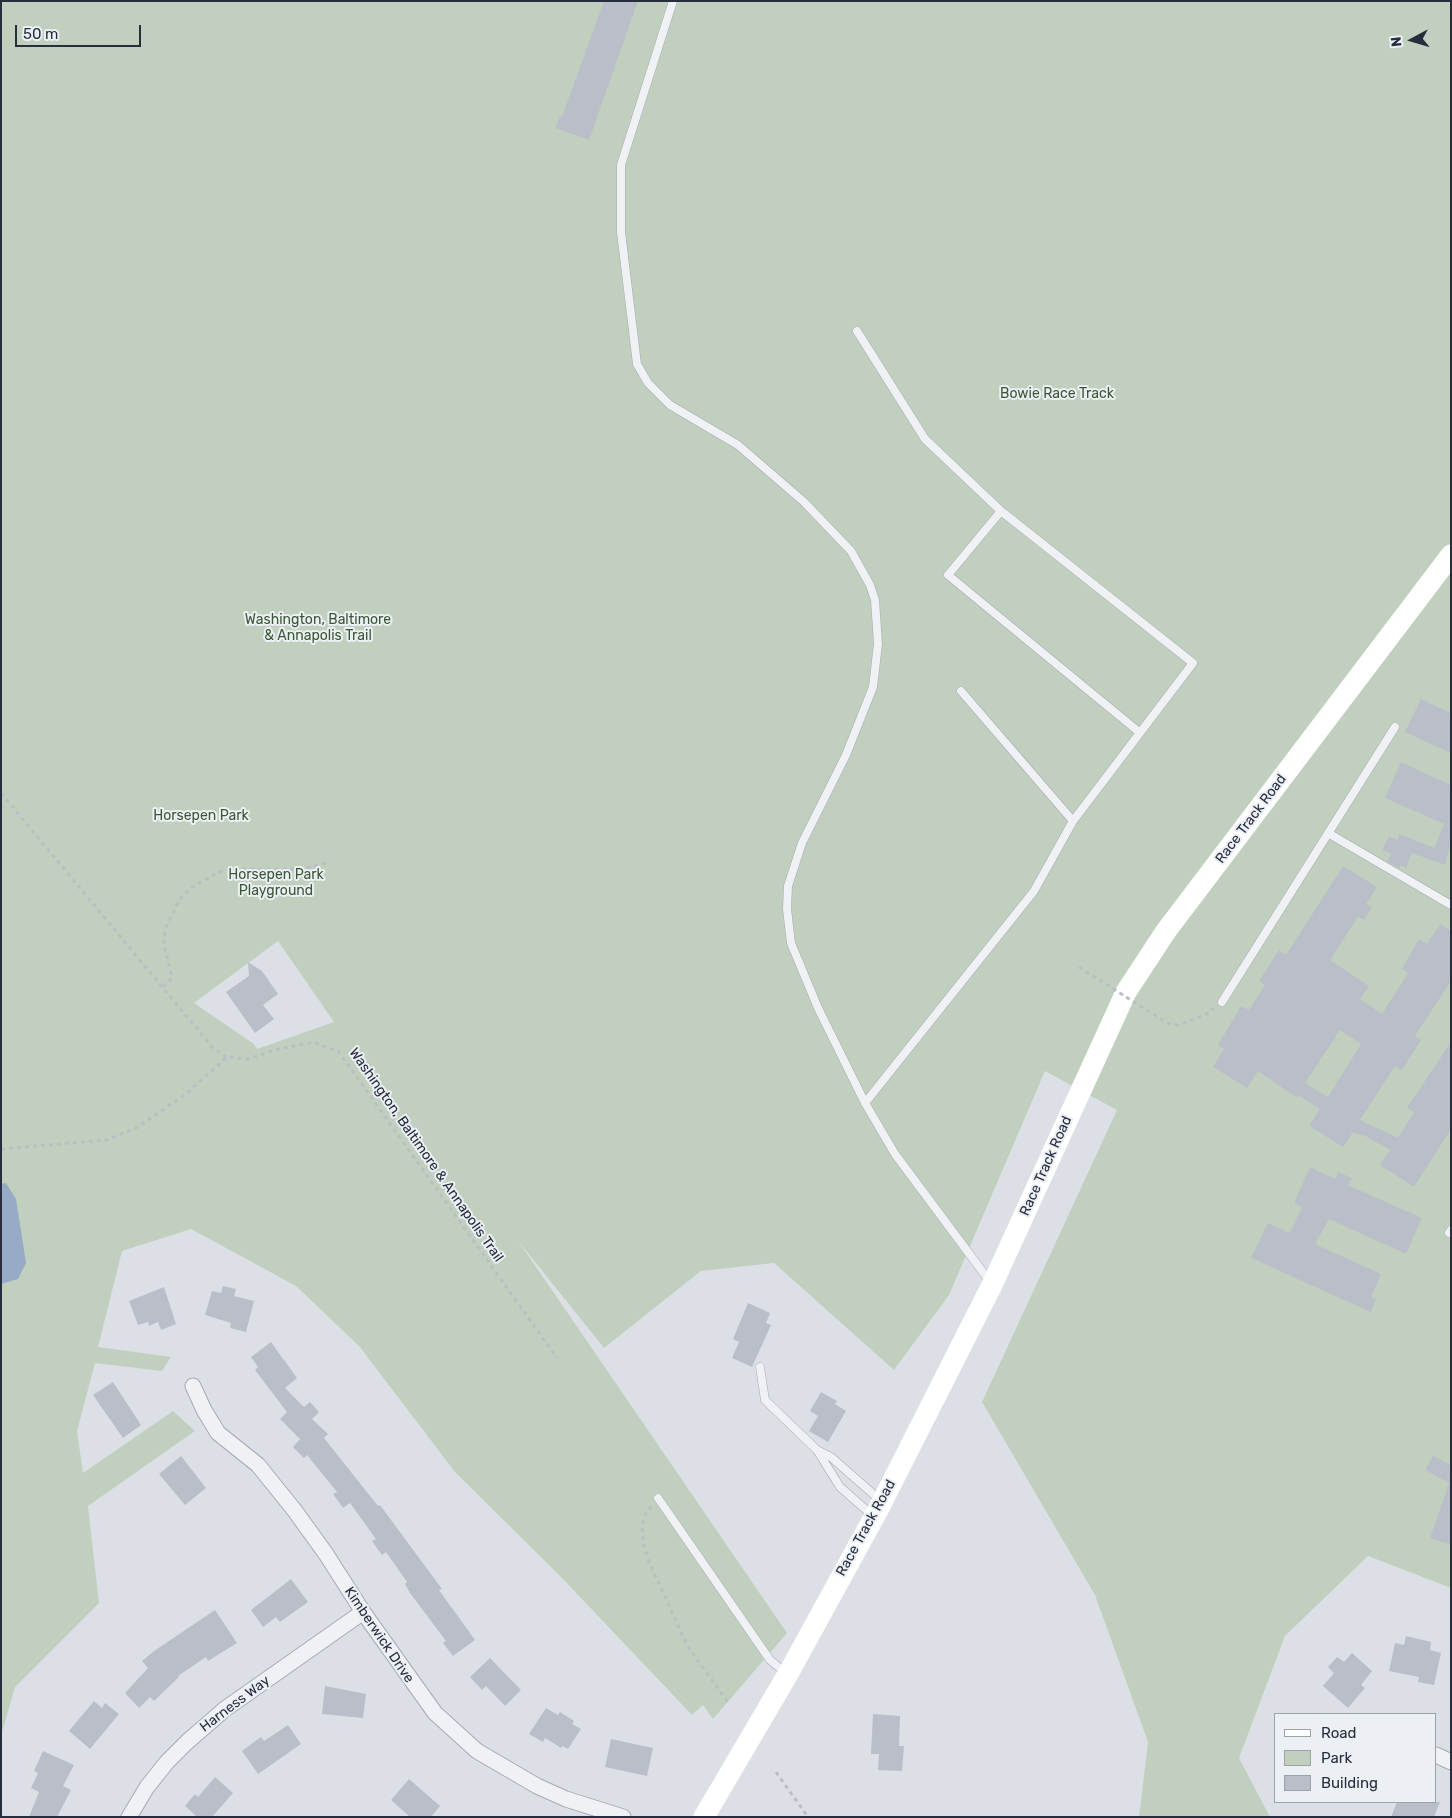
<!DOCTYPE html>
<html>
<head>
<meta charset="utf-8">
<style>
  body { margin:0 }
  #map { position:relative; width:1452px; height:1818px; overflow:hidden; background:#dce0e6; font-family:Rubik,sans-serif }
  canvas { display:block }
  .frame { position:absolute; inset:0; border:2px solid #262d3c; pointer-events:none }
  .legend { position:absolute; left:1274px; top:1713px; width:162px; height:90px; box-sizing:border-box; background:#eceff4; border:1px solid #9da1aa; margin:0; padding:6px 9px; list-style:none; font-size:15px; color:#262d3c }
  .legend li { display:flex; align-items:center; gap:10px; height:25px }
  .legend b { width:25px; border:1px solid #9da1aa }
  .north { position:absolute; left:1387px; top:15px; width:50px; height:50px; -webkit-text-stroke:4px #eceff4; paint-order:stroke; rotate:264deg; font-size:14px; font-weight:700; line-height:20px; text-align:center; color:#262d3c }
  .north::after { content:''; display:block; margin:auto; width:18px; height:22px; background:#262d3c; clip-path:polygon(50% 0,100% 100%,50% 72%,0 100%) }
  .scale { position:absolute; left:15px; top:25px; width:126px; height:22px; box-sizing:border-box; border:2px solid #262d3c; border-top:0; padding-left:6px; font-size:15px; line-height:18px; white-space:nowrap; color:#262d3c; -webkit-text-stroke:4px #eceff4; paint-order:stroke }
</style>
</head>
<body>
<div id="map">
<canvas width="1452" height="1818"></canvas>
<div class="frame"></div>
<ul class="legend">
<li><b style="height:6px;background:#fff"></b>Road</li>
<li><b style="height:14px;background:#c1d0be"></b>Park</li>
<li><b style="height:14px;background:#babec9"></b>Building</li>
</ul>
<div class="north">N</div>
<div class="scale">50 m</div>
</div>
<script>
const g = document.querySelector('canvas').getContext('2d');
g.lineJoin = 'round';
function fill(path, color) { g.fillStyle = color; g.fill(path, 'evenodd'); }
const toPath = rows => new Path2D(rows.map(r => 'M' + r).join(''));
function strokePath(path, color, width, dash) { g.strokeStyle = color; g.lineWidth = width; g.lineCap = dash ? 'butt' : 'round'; g.setLineDash(dash || []); g.stroke(path); }
function label(font, color, halo, rows, align = 'center') {
  g.font = font + ' Rubik,sans-serif'; g.lineWidth = 4; g.setLineDash([]); g.textBaseline = 'middle'; g.strokeStyle = halo; g.fillStyle = color; for (const [text, x, y, turn = 0] of rows) {
    g.save(); g.translate(x, y); g.rotate((+turn || 0) * Math.PI / 180); g.textAlign = isNaN(turn) ? turn : align; if (halo) g.strokeText(text, 0, 0); g.fillText(text, 0, 0); g.restore();
  }
}
const green = toPath([
  [1,1,1451,1,1451,1588,1368,1556,1285,1636,1239,1758,1270,1817,1139,1817,1148,1742,1095,1595,982,1402,1117,1110,1045,1071,949,1295,894,1370,774,1263,701,1271,604,1348,519,1242,787,1633,713,1719,703,1705,692,1715,561,1577,455,1472,359,1346,296,1286,191,1229,122,1251,98,1347,171,1357,162,1371,95,1363,77,1431,83,1473,173,1411,195,1431,88,1506,99,1603,15,1687,1,1736],
  [278,941,334,1022,257,1049,254,1044,194,1003]
]);
const water = toPath([
  [6,1183,16,1199,26,1263,18,1279,1,1284,1,1184]
]);
const building = toPath([
  [604,1,638,1,589,140,555,128,560,116,562,117],
  [1421,699,1451,713,1451,753,1405,732],
  [1401,762,1451,785,1451,842,1445,865,1412,853,1406,868,1401,865,1399,868,1388,862,1391,854,1382,850,1389,836,1397,840,1400,834,1434,848,1444,824,1385,798],
  [1343,866,1377,887,1366,904,1372,908,1364,920,1358,917,1330,960,1369,986,1360,999,1382,1014,1408,973,1402,969,1419,939,1427,944,1440,924,1451,931,1451,981,1415,1036,1421,1040,1402,1070,1395,1066,1360,1120,1398,1138,1414,1112,1407,1108,1451,1042,1451,1129,1414,1187,1380,1165,1390,1150,1362,1134,1361,1136,1353,1132,1343,1147,1309,1126,1320,1109,1298,1095,1296,1097,1258,1071,1247,1088,1213,1067,1224,1049,1218,1045,1241,1006,1249,1010,1265,985,1259,981,1279,950,1286,955],
  [1340,1030,1361,1044,1328,1097,1305,1083],
  [248,962,262,971,278,994,263,1005,274,1019,255,1033,226,992,249,976],
  [1310,1167,1335,1179,1338,1172,1352,1178,1348,1185,1422,1218,1406,1254,1329,1219,1315,1244,1381,1274,1371,1297,1376,1299,1371,1312,1251,1258,1268,1223,1290,1233,1302,1207,1294,1203],
  [223,1286,236,1289,234,1296,254,1301,246,1332,230,1328,231,1323,205,1315,212,1291,221,1293],
  [164,1287,176,1324,161,1330,158,1322,149,1326,148,1322,138,1325,129,1301],
  [748,1303,770,1313,766,1323,771,1325,752,1367,732,1358,739,1342,733,1339],
  [271,1342,297,1378,285,1388,304,1407,310,1402,319,1412,312,1419,328,1434,324,1438,378,1506,380,1505,442,1589,439,1590,475,1640,453,1656,443,1643,446,1641,410,1593,405,1584,407,1582,386,1552,382,1555,372,1541,376,1539,350,1503,343,1508,333,1494,337,1492,307,1455,304,1458,293,1447,300,1439,280,1419,287,1412,255,1370,258,1367,251,1357],
  [113,1382,141,1425,123,1438,93,1395],
  [821,1392,837,1401,835,1404,846,1411,828,1442,809,1431,818,1416,810,1411],
  [181,1456,206,1488,185,1505,159,1474],
  [1433,1456,1451,1465,1451,1484,1425,1470],
  [1449,1484,1451,1484,1451,1545,1430,1538],
  [291,1579,308,1602,280,1622,276,1617,263,1627,251,1610],
  [215,1610,237,1643,208,1661,206,1657,178,1676,179,1677,154,1701,150,1697,139,1708,125,1693,148,1668,142,1661,154,1651],
  [1406,1636,1431,1642,1430,1650,1441,1653,1434,1685,1418,1682,1419,1677,1389,1671,1395,1643,1404,1645],
  [1352,1653,1372,1671,1361,1685,1365,1688,1348,1708,1323,1686,1334,1673,1328,1667,1337,1657,1344,1662],
  [490,1658,521,1690,505,1706,486,1686,482,1690,470,1677],
  [325,1686,366,1694,363,1718,322,1714],
  [94,1701,102,1708,105,1703,119,1714,90,1749,69,1731],
  [546,1708,558,1715,560,1712,574,1721,572,1724,581,1729,568,1749,562,1746,561,1748,545,1738,543,1742,529,1734],
  [873,1714,900,1716,899,1746,904,1746,902,1771,878,1770,879,1754,871,1754],
  [288,1725,301,1744,258,1774,242,1751,261,1737,264,1741],
  [611,1739,653,1748,647,1776,605,1767],
  [43,1751,74,1765,63,1786,71,1790,57,1817,29,1817,39,1792,31,1788,38,1773,34,1771],
  [215,1777,233,1793,212,1817,197,1817,185,1806,195,1794,198,1797],
  [409,1779,440,1806,431,1817,410,1817,391,1800],
  [1397,1802,1440,1802,1434,1817,1391,1817]
]);
const path = toPath([
  [1,793,213,1048,227,1057],
  [163,987,172,978,164,944,165,929,180,899,191,888,218,872,234,869,304,869,329,862],
  [1167,1023,1178,1025,1205,1015,1214,1008],
  [1,1149,106,1140,136,1128,186,1094,227,1057,249,1059,271,1051,313,1042,339,1052,557,1358],
  [651,1506,646,1513,642,1526,643,1542,649,1562,688,1647,730,1705],
  [776,1772,808,1817]
]);
const lane = toPath([
  [673,1,621,165,621,232,637,364,648,383,670,405,738,445,804,502,851,551,870,585,875,600,878,644,873,687,846,755,802,843,788,886,787,909,791,943,818,1008,865,1103,895,1154,991,1283],
  [857,331,925,439,1001,511],
  [961,691,1073,821],
  [1328,833,1451,905],
  [1222,1002,1395,727],
  [865,1103,1034,891,1073,821,1193,663,1001,511,948,575,1139,732],
  [1449,1233,1451,1230],
  [760,1367,765,1400,817,1450],
  [658,1498,770,1660,786,1673],
  [873,1516,840,1487,817,1450,831,1457,880,1500]
]);
const street = toPath([
  [193,1386,204,1410,218,1433,258,1465,295,1511,326,1554,363,1612,435,1713,477,1751,537,1786,566,1799,623,1817],
  [1436,1755,1451,1762],
  [129,1817,147,1787,167,1762,187,1742,225,1709,363,1612]
]);
const secondary = toPath([
  [704,1817,788,1674,878,1510,992,1285,1126,992,1166,931,1451,555]
]);
const pathBridge = toPath([
  [1079,967,1167,1023]
]);
const parkNames = [
  ["Bowie Race Track",1057,394],
  ["Washington, Baltimore",318,620],
  ["& Annapolis Trail",318,636],
  ["Horsepen Park",201,816],
  ["Horsepen Park",276,875],
  ["Playground",276,891]
];
const streetNames = [
  ["Race Track Road",1251,819,-53],
  ["Washington, Baltimore & Annapolis Trail",426,1155,55],
  ["Race Track Road",1046,1166,-66],
  ["Race Track Road",866,1528,-61],
  ["Kimberwick Drive",379,1635,56],
  ["Harness Way",235,1704,-37]
];
fill(green, '#c1d0be');
fill(water, '#97abc6');
fill(building, '#babec9');
strokePath(lane, '#a5aab3', 9);
strokePath(street, '#a5aab3', 17);
strokePath(path, '#bbbec5', 3, [4, 4]);
strokePath(lane, '#eff1f5', 8);
strokePath(street, '#eff1f5', 15);
strokePath(secondary, '#fff', 21);
strokePath(pathBridge, '#bbbec5', 3, [4, 4]);
label('14px', '#395734', '#eceff4', parkNames);
label('14px', '#262d3c', '#eceff4', streetNames);
</script>
</body>
</html>
